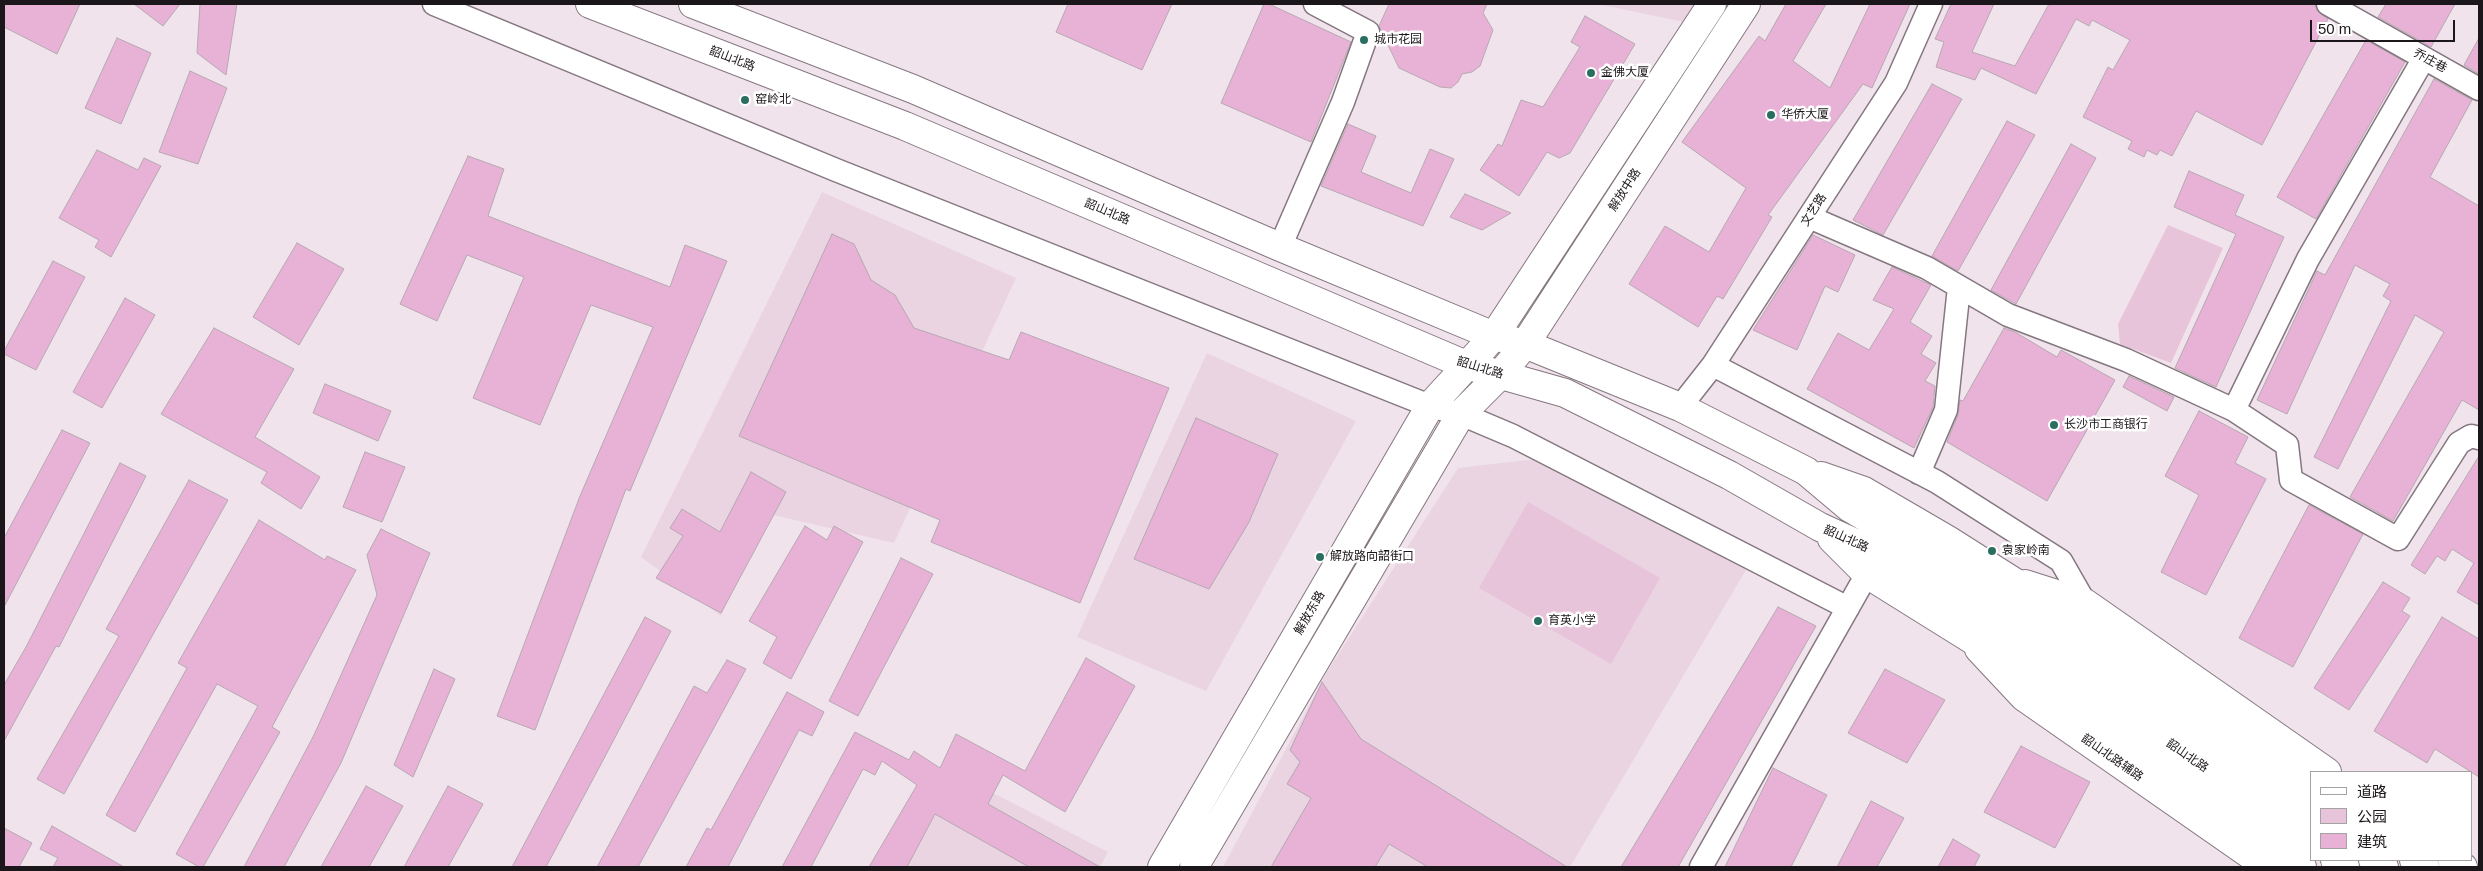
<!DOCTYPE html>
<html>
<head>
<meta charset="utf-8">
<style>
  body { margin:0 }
  #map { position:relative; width:2483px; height:871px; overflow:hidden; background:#f1e3ec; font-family:Arial,"Noto Sans SC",sans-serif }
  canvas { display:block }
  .frame { position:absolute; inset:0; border:5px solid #1b1619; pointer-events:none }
  .legend { position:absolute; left:2310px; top:771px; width:162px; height:90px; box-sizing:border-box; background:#fff; border:1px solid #a4a2a3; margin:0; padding:6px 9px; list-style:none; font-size:15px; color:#1b1619 }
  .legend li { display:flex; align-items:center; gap:10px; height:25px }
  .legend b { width:25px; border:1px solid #a4a2a3 }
  .scale { position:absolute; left:2310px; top:20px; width:145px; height:22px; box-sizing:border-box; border:2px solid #1b1619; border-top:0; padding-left:6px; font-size:15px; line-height:18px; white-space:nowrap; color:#1b1619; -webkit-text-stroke:4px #fff; paint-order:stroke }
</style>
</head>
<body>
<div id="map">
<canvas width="2483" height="871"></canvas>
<div class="frame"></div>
<ul class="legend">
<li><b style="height:6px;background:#fff"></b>道路</li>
<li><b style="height:14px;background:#e8c4db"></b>公园</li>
<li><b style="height:14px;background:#e7b2d5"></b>建筑</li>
</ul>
<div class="scale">50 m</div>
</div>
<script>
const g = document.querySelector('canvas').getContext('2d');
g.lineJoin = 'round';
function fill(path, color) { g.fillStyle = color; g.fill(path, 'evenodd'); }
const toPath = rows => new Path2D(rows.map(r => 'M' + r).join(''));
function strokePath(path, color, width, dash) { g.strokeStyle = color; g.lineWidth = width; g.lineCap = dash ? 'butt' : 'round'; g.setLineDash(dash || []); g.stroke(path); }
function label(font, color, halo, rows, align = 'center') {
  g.font = font + ' Arial,"Noto Sans SC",sans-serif'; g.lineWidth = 5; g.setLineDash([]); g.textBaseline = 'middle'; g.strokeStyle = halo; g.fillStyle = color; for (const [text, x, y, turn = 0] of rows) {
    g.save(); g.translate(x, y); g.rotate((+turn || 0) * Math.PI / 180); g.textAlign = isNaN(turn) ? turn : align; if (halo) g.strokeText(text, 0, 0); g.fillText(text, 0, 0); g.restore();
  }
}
const built = toPath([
  [1597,4,1707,4,1694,24],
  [822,192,1016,278,894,543,769,514,721,616,641,557],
  [1207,353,1356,421,1206,691,1077,637],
  [1536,459,1746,570,1570,867,1223,867,1327,672,1458,468],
  [958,775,1108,852,1100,867,897,867]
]);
const green = toPath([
  [2168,225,2223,248,2171,363,2120,344,2118,324],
  [1528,502,1660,578,1611,664,1479,588]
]);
const building = toPath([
  [4,4,80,4,57,54,4,27,4,4],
  [134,4,180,4,163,26,134,4],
  [200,4,237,4,226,75,197,53,200,4],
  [1068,4,1172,4,1142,70,1056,32,1068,4],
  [1264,4,1269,4,1351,42,1311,142,1221,103,1264,4],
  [1389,4,1487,4,1483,13,1493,30,1480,66,1472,72,1462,74,1458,82,1451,88,1440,87,1399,68,1379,26,1389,4],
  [1786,4,1826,4,1793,61,1830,88,1870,4,1910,4,1872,88,1863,84,1768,215,1772,217,1723,299,1717,296,1698,327,1629,284,1665,226,1709,252,1746,188,1682,142,1759,36,1765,41,1786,4],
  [1951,4,1994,4,1972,52,2015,66,2049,4,2315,4,2317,11,2328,19,2262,145,2196,111,2172,156,2160,150,2157,155,2147,150,2144,157,2128,149,2132,141,2083,117,2108,67,2113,70,2130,40,2092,20,2089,26,2076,19,2036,94,1981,68,1975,80,1936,67,1944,42,1935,39,1951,4],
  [2386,4,2455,4,2431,47,2378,17,2386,4],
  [1585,16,1635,44,1570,153,1559,158,1547,152,1519,196,1480,170,1498,144,1502,146,1521,100,1543,107,1580,47,1571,42,1585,16],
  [117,38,151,53,121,124,85,108,117,38],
  [2479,38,2479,74,2464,65,2479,38],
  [2366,40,2405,62,2316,219,2277,197,2366,40],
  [190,71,227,88,198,164,159,152,190,71],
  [2434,79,2472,100,2430,177,2479,206,2479,410,2462,400,2393,521,2350,497,2444,332,2415,315,2338,469,2314,457,2391,301,2383,296,2390,284,2355,265,2287,414,2257,400,2317,271,2325,275,2434,79],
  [1932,84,1962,99,1883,235,1853,220,1932,84],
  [2007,121,2035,135,1958,271,1932,256,2007,121],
  [1348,124,1376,136,1361,172,1411,193,1430,149,1454,159,1423,226,1321,186,1348,124],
  [2071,144,2096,158,2016,304,1991,290,2071,144],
  [97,150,138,170,144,158,161,166,111,257,95,247,99,240,59,218,97,150],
  [468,156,504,169,488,216,670,287,685,245,727,261,630,491,626,489,535,730,497,716,580,496,653,327,591,305,540,425,473,398,524,277,467,255,437,321,400,304,468,156],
  [2189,171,2244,195,2235,215,2284,237,2216,387,2175,368,2236,234,2174,207,2189,171],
  [1465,194,1511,213,1482,230,1450,217,1465,194],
  [832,234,854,244,871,280,895,295,914,328,1009,360,1021,332,1169,388,1080,603,931,542,940,520,739,436,832,234],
  [1813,235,1855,255,1838,292,1825,286,1797,350,1753,330,1813,235],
  [297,243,344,269,299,345,253,317,297,243],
  [53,261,85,277,36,370,4,354,4,351,53,261],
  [1892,267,1931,285,1910,322,1932,336,1921,354,1936,363,1925,381,1935,386,1933,407,1914,448,1807,389,1838,333,1869,350,1894,309,1873,300,1892,267],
  [125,298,155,315,102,408,73,392,125,298],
  [214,328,294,369,255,437,320,477,301,509,261,483,267,472,161,414,214,328],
  [2004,328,2015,332,2057,357,2061,350,2115,380,2047,501,1947,442,1958,415,1960,400,1963,401,2004,328],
  [2129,376,2174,397,2167,411,2123,387,2129,376],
  [325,384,391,411,378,441,313,413,325,384],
  [2199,411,2248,437,2235,463,2266,479,2206,595,2161,572,2199,495,2165,476,2199,411],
  [1196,418,1278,454,1249,522,1209,589,1134,559,1196,418],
  [62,430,90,443,4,607,4,538,62,430],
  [365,452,405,467,382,522,343,507,365,452],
  [2479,456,2479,605,2457,592,2474,563,2452,549,2445,561,2437,556,2425,574,2411,565,2479,456],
  [120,463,146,476,59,647,56,646,4,741,4,685,26,647,120,463],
  [751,472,786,492,721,613,656,578,683,536,670,528,682,509,720,532,751,472],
  [189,480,228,500,64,794,37,779,119,636,106,629,189,480],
  [2309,505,2363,534,2293,667,2239,638,2309,505],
  [259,520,325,560,327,556,356,570,272,727,280,732,203,867,199,867,176,854,258,706,217,684,135,832,106,815,187,668,178,663,259,520],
  [805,526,827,540,834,526,863,542,791,679,763,663,777,637,749,621,805,526],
  [381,529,430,553,341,763,284,867,244,867,314,735,377,595,367,555,381,529],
  [901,558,933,574,858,716,829,701,901,558],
  [2383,582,2410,598,2402,611,2410,616,2349,710,2314,688,2383,582],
  [1778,607,1816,626,1678,867,1621,867,1778,607],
  [645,617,671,631,600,766,546,867,512,867,645,617],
  [2442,617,2479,639,2479,777,2435,749,2427,763,2374,731,2442,617],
  [1086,658,1135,686,1065,812,1003,775,988,804,1100,867,1029,867,935,814,907,867,869,867,917,785,882,761,875,775,863,769,811,867,782,867,855,732,909,760,914,751,940,768,956,734,1025,771,1086,658],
  [727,660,746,669,638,867,597,867,694,686,707,693,727,660],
  [434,669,455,679,413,777,394,765,434,669],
  [1885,669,1945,700,1907,763,1848,733,1885,669],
  [1322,682,1361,739,1567,867,1428,867,1389,844,1375,867,1271,867,1311,798,1287,784,1300,762,1290,750,1322,682],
  [787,692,824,712,812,736,799,730,728,867,686,867,707,828,711,830,787,692],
  [2021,746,2090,782,2055,848,1984,812,2021,746],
  [1773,768,1827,795,1791,867,1725,867,1773,768],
  [366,786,403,806,369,867,321,867,366,786],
  [448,786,483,804,448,867,404,867,448,786],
  [1871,801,1904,818,1877,867,1837,867,1871,801],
  [52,826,124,867,53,867,58,858,40,849,52,826],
  [4,828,32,843,19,867,4,867,4,828],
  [1953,839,1980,855,1974,867,1938,867,1953,839]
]);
const street = toPath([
  [434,4,836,170,1430,406,1461,414,1513,436,1848,608],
  [2328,4,2479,89],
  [1809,217,1927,268,2008,315,2126,360,2234,410,2308,259,2424,58],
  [1280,247,1343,102,1368,32,1315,4],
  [1713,365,1937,482,2061,561,2085,603],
  [1680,407,1713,365,1896,83,1931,4],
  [2234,410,2287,445,2291,480,2398,539,2459,443,2471,436,2479,438],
  [1919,473,1946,410,1959,287],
  [1701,867,1867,574]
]);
const secondary = toPath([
  [2025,584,2085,603,2327,772],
  [1979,649,2024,697,2268,867],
  [2452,860,2463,867],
  [1162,867,1430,406,1494,336,1712,4],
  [1194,867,1461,414,1501,374,1525,344,1746,4]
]);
const primary = toPath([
  [590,4,905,126,1466,365,1565,393,1729,475,1820,527,1879,554,2049,660,2312,844],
  [693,4,913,89,1280,247,1494,336,1525,344,1680,407,1806,471,1850,508,1937,559,2063,640,2312,816],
  [1821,476,1864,491,1948,540,2074,620,2312,787],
  [1832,539,1867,574,2037,680,2302,867],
  [2335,860,2345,867],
  [2373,860,2384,867],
  [2414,860,2425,867]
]);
const markers = [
  [1364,40,5,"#2a6e5f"],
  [1591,73,5,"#2a6e5f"],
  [745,100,5,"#2a6e5f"],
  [1771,115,5,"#2a6e5f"],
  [2054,425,5,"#2a6e5f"],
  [1992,551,5,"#2a6e5f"],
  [1320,557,5,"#2a6e5f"],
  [1538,621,5,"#2a6e5f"]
];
const poiNames = [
  ["城市花园",1374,40],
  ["金佛大厦",1601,73],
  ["窑岭北",755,100],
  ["华侨大厦",1781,115],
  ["长沙市工商银行",2064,425],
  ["袁家岭南",2002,551],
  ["解放路向韶街口",1330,557],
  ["育英小学",1548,621]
];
const streetNames = [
  ["韶山北路",732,59,21],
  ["乔庄巷",2430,61,29],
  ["解放中路",1625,190,-57],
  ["文艺路",1814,210,-57],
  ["韶山北路",1107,212,23],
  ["韶山北路",1480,368,17],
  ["韶山北路",1846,539,24],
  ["解放东路",1310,613,-60],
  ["韶山北路",2187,756,35],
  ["韶山北路辅路",2112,758,35]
];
fill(built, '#ead4e2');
fill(green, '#e8c4db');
fill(building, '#e7b2d5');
strokePath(building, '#b6a8b1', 1);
strokePath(street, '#857780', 25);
strokePath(secondary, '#857780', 30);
strokePath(primary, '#857780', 30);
strokePath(street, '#fff', 22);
strokePath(secondary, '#fff', 28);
strokePath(primary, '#fff', 28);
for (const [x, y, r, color] of markers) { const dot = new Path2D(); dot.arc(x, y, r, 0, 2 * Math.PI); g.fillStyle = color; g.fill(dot); strokePath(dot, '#fff', 2); }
label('12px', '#1b1619', '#fff', poiNames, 'left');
label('12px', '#1b1619', '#fff', streetNames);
</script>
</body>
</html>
